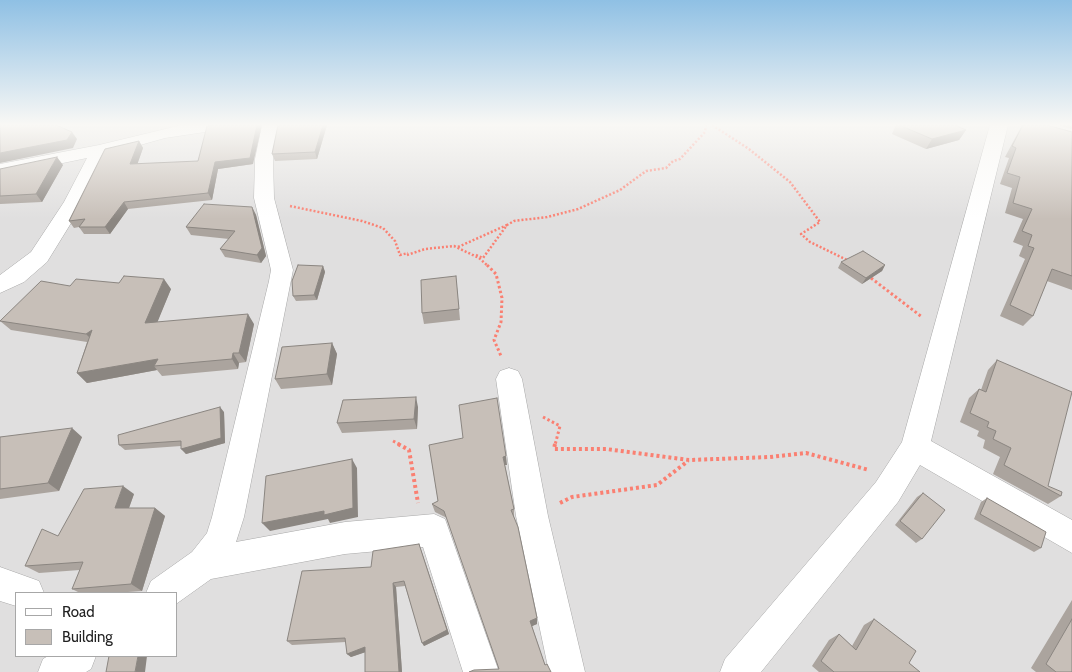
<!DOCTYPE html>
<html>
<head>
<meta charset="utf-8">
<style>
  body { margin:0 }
  #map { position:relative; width:1072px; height:672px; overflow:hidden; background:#f2efe9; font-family:Cabin,sans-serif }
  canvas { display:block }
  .legend { position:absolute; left:15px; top:592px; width:162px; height:65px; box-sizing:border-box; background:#fff; border:1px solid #a7a7a7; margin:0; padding:6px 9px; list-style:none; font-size:15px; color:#222 }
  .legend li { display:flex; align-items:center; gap:10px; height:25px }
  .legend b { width:25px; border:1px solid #a7a7a7 }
</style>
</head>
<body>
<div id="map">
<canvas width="1072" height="672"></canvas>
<ul class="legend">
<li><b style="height:6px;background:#fff"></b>Road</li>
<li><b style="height:14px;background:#c7bfb8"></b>Building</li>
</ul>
</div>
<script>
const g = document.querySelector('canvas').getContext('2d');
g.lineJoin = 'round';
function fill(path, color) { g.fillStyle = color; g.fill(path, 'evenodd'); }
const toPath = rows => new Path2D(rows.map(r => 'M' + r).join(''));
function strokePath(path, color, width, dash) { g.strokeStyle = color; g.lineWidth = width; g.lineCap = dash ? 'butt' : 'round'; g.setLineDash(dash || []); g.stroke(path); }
const residential = toPath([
  [0,125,1072,125,1072,672,0,672],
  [16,593,176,593,176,656,16,656]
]);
const pathFar2 = toPath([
  [712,125,749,149,790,182,820,222,801,234,810,242,849,261],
  [290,206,362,221,383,228,395,241,400,255,408,253],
  [458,247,507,225],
  [407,255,425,249,454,246,479,258,488,266],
  [476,255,483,258,507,225,514,221,547,217,578,209,620,190,646,171,666,168,673,161,680,159,705,132,706,125]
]);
const pathFar1 = toPath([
  [487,265,496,274,502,298,501,322,494,340,501,356],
  [871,278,922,317],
  [543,417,560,426,555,445],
  [393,441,401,445]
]);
const path = toPath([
  [398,444,409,450,418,503],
  [555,444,554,449,606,449,689,460,770,457,806,453,869,470],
  [560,503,572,497,657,485,688,461]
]);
const minor = toPath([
  [182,125,227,125,224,129,218,130,165,138,108,154,84,202,47,262,24,282,0,293,0,275,31,252,64,202,87,158,0,176,0,164,99,145,182,125],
  [262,125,280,125,273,159,274,198,293,270,244,517,236,542,345,522,434,514,445,519,499,672,463,672,423,547,345,554,211,579,176,604,176,593,146,593,151,581,192,552,207,533,212,517,269,281,271,270,254,198,255,159,262,125],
  [990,125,1008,125,931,441,1072,520,1072,553,920,465,898,502,761,672,720,672,725,659,876,482,902,442,990,125],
  [509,368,518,371,522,379,548,516,585,672,549,672,516,516,496,379,500,371,509,368],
  [0,567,39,581,44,593,16,593,16,606,0,601,0,567],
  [48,656,96,656,91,669,86,672,38,672,43,659,48,656]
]);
const wall = toPath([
  [327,125,317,159,275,161,272,154],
  [896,125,955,125,966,130,959,140,926,149,892,134],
  [1022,125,1047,125,1072,132,1072,290,1047,281,1033,316,1023,326,1000,316,1025,259,1019,256,1023,246,1013,242,1023,219,1005,213,1012,188,1000,184,1009,158,1005,157],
  [1057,125,1072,125,1072,129],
  [139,141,143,148,137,164,253,164,218,169,212,200,128,209,110,234,84,234,79,227,74,228,69,221],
  [63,165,42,202,0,204,0,169],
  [252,207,256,215,266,256,261,263,225,257,220,249,229,239,191,235,186,227],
  [841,262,885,265,882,271,862,284,838,268],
  [323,266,325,272,317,300,296,301,293,296],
  [456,276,460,320,424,324,422,313],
  [70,286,171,289,157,322,254,324,246,362,239,363,238,369,162,376,157,370,87,383,77,373,87,342,11,330,0,321],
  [332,343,337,354,332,385,281,389,275,379],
  [997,360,1048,486,1061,496,1048,504,993,474,1000,457,983,448,985,440,977,436,979,431,960,422,969,398,979,389,981,390,988,370],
  [418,407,417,429,342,433,337,423],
  [224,412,225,443,186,454,181,446,125,450,119,445],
  [0,437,82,437,59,491,0,499],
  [429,445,507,465,505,465,514,509,514,517,537,618,537,624,532,626,545,665,550,670,499,669,447,518,435,512,432,504,438,501],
  [923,493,922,539,916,543,895,525,917,497],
  [134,494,129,508,155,508,165,516,142,591,114,593,80,593,72,589,80,570,39,573,25,566,58,536],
  [987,498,1041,548,1034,552,974,519,981,502],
  [419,544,449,634,424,646,405,586,396,587,402,672,365,672,365,652,351,657,347,654,346,642,292,645,287,641,371,567],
  [1072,600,1072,672,1036,672,1031,668],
  [874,619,909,663,920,672,819,672,812,666,829,640,839,634,852,646,864,625]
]);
const shadedWall = toPath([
  [257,125,262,125,253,164,218,169,212,200,208,193,215,162],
  [323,125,327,125,317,159,315,152],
  [966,130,959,140,926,149,932,139],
  [72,132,77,139,73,148,0,163,0,153],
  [139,141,143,148,135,171,130,164],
  [57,157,63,165,42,202,36,194],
  [124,202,128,209,110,234,105,227],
  [252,207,256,215,266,256,261,263,257,255],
  [885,265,882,271,862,284,866,278],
  [323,266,325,272,317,300,314,295],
  [164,279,171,289,153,333,145,323],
  [248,314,254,324,246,362,239,353],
  [92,330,96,344,86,334],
  [332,343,337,354,332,385,327,374],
  [233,353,239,363,238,369,232,359],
  [158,359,154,366,157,370,87,383,77,373],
  [416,397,418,407,417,429,414,419],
  [220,407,224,412,225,443,186,454,181,449],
  [72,428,82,437,59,491,48,483],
  [506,456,507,465,504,465,503,457],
  [352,459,357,468,358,517,330,523,328,519,270,531,262,523],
  [123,486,134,494,126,516,115,508],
  [155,508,165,516,142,591,131,584],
  [419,544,449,634,424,646,422,643],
  [393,583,396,587,402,672,399,672],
  [537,618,537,624,530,627,530,621],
  [365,647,369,651,351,657,347,654],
  [138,656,147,656,145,672,135,672]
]);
const building = toPath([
  [0,125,56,125,72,132,67,140,0,153,0,125],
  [215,125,257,125,250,158,215,162,208,193,124,202,105,227,79,227,85,219,69,221,105,149,139,141,130,164,198,161,207,126,215,125],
  [278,125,323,125,315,152,272,154,278,125],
  [899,125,955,125,966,130,932,139,899,125],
  [1023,125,1047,125,1072,132,1072,276,1052,269,1033,316,1010,305,1034,248,1028,246,1032,235,1022,231,1032,209,1013,203,1020,177,1007,173,1016,148,1012,146,1023,125],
  [57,157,36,194,0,196,0,169,57,157],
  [204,204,252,207,262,248,257,255,220,249,235,231,186,227,204,204],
  [863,251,885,265,866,278,841,262,863,251],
  [298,265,323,266,314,295,293,296,292,281,298,265],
  [124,276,164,279,145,323,248,314,239,353,233,353,232,359,154,366,158,359,77,373,92,330,86,334,0,321,41,281,70,286,76,279,119,283,124,276],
  [456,276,459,309,422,313,421,280,456,276],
  [332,343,327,374,275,379,282,347,332,343],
  [997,360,1072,392,1048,486,1062,492,1061,496,1004,465,1011,448,993,439,996,431,987,427,989,422,970,413,979,389,986,392,997,360],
  [416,397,414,419,337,423,343,400,416,397],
  [497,398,506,456,503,457,514,509,511,510,518,527,537,618,530,621,545,665,547,664,551,672,469,672,474,670,499,669,444,511,432,504,438,501,429,445,463,438,459,405,497,398],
  [220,407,221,438,181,449,181,441,119,445,118,435,220,407],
  [72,428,48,483,0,489,0,437,72,428],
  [352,459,353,508,324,515,324,511,262,523,266,476,352,459],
  [123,486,115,508,155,508,131,584,72,589,83,562,25,566,42,529,58,536,84,489,123,486],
  [923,493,945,510,922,539,900,521,923,493],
  [987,498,1046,532,1041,548,980,514,987,498],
  [419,544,447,630,422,643,404,581,393,583,399,672,365,672,365,647,347,654,345,638,287,641,302,571,371,567,373,551,419,544],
  [874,619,916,651,909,663,920,672,834,672,821,661,839,634,856,650,874,619],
  [1072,619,1072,672,1056,672,1046,664,1072,619],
  [109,656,138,656,135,672,106,672,109,656]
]);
fill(residential, '#e0dfdf');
strokePath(minor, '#a9a9a9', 1);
strokePath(pathFar2, '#fa8072', 2.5, [2, 2]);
strokePath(pathFar1, '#fa8072', 3, [2.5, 2.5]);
strokePath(path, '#fa8072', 4, [3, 3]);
fill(minor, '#fff');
fill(wall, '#aba49e');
fill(shadedWall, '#8b8681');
fill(building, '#c7bfb8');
strokePath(building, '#8b8681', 1);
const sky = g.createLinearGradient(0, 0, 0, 219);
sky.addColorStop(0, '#8fc0e4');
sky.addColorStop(0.57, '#f9f8f5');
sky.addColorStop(1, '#f9f8f500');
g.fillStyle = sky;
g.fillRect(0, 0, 1072, 219);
</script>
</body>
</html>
